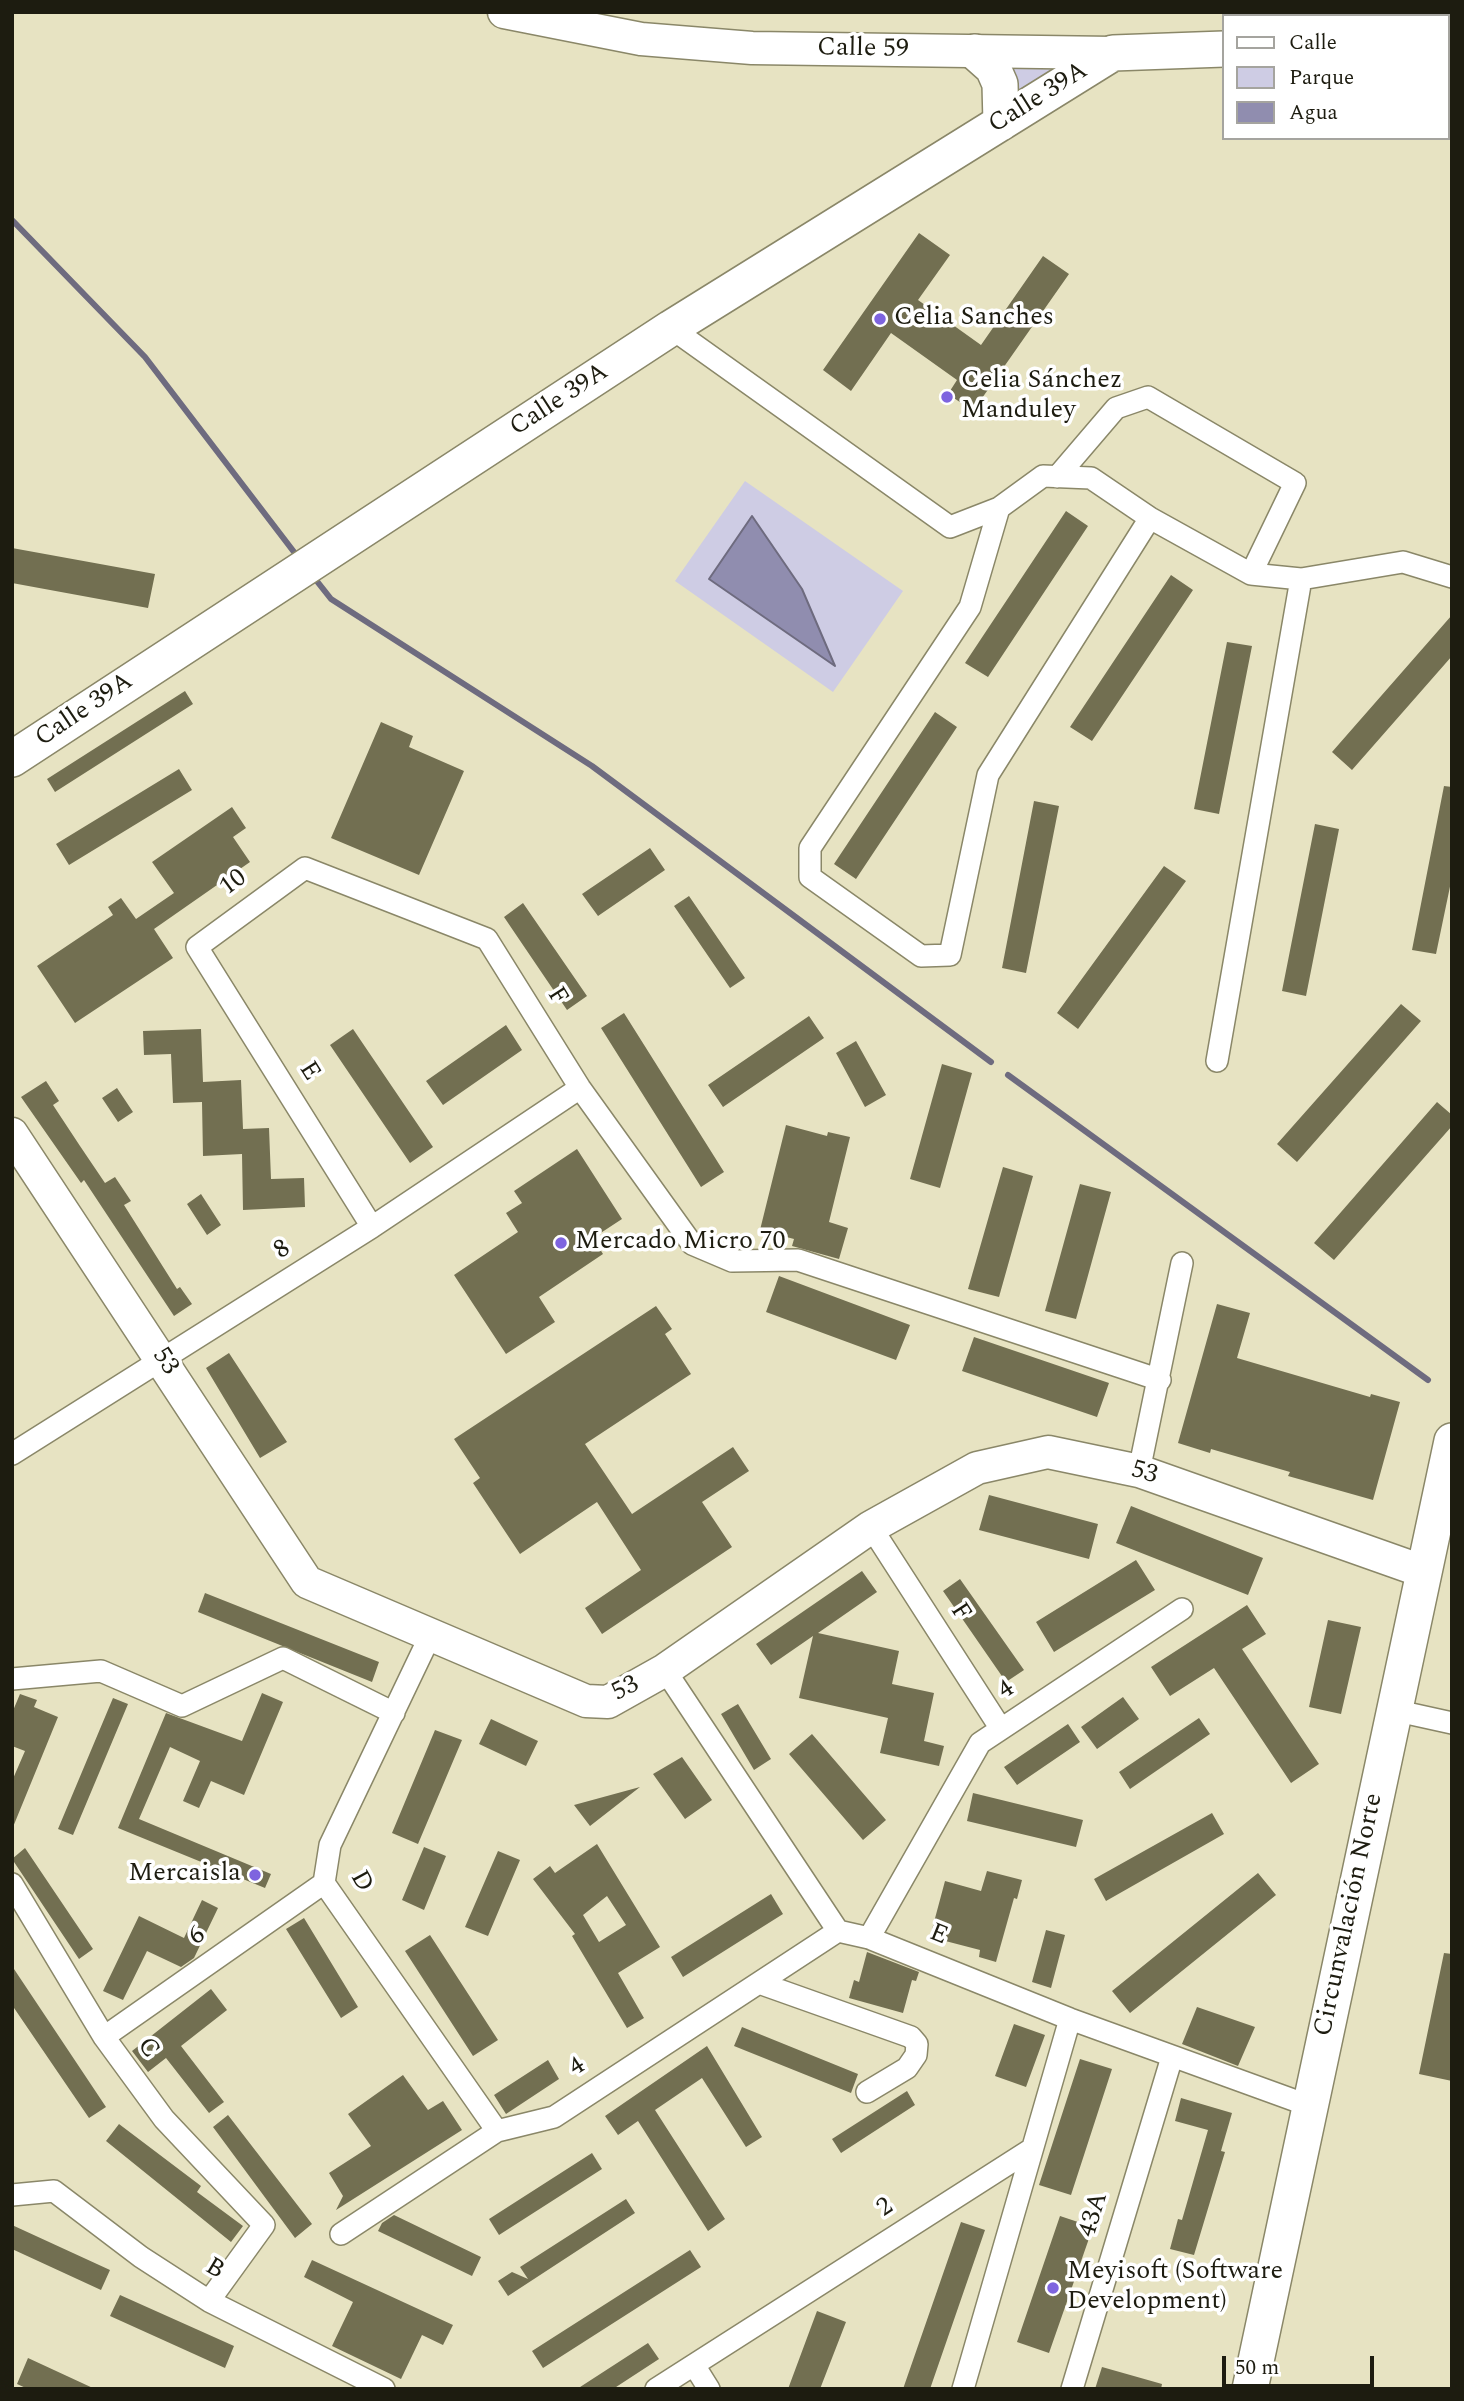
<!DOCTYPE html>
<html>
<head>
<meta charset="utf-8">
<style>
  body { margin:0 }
  #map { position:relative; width:1464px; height:2401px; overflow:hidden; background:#e7e3c2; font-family:Spectral,serif }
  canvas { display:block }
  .frame { position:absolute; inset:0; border:14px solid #1d1c10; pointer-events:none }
  .legend { position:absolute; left:1222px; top:14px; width:228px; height:126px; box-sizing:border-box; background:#fff; border:2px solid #a5a49f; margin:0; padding:9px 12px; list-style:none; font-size:21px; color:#1d1c10 }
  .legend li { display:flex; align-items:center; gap:14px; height:35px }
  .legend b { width:35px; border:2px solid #a5a49f }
  .scale { position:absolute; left:1222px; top:2356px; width:152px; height:32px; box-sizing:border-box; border:4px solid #1d1c10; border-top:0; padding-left:9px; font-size:21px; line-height:24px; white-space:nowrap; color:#1d1c10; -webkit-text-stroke:5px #fff; paint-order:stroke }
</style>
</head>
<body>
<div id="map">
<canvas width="1464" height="2401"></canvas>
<div class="frame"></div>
<ul class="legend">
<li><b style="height:9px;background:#fff"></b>Calle</li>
<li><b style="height:19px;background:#cecce4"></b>Parque</li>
<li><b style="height:19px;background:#908daf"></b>Agua</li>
</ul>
<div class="scale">50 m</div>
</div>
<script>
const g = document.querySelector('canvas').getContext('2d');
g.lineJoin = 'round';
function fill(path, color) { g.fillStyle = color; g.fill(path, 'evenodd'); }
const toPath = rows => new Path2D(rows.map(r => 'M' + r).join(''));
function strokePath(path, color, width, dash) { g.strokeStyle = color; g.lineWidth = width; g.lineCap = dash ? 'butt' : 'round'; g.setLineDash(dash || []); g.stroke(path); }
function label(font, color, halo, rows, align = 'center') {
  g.font = font + ' Spectral,serif'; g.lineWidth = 7; g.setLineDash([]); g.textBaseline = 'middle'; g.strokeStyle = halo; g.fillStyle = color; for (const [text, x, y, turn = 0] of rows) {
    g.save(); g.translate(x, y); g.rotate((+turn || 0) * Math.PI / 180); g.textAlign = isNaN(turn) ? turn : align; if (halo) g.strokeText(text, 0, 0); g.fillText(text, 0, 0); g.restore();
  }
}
const green = toPath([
  [1006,63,1071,65,1015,98],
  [745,481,903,591,833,692,675,581]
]);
const water = toPath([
  [752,516,802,589,835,666,709,579,752,516]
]);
const stream = toPath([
  [12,220,145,357,294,552],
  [316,580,331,599,592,766,991,1062],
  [1008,1075,1428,1380]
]);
const building = toPath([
  [919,233,950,255,918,300,981,345,1043,256,1069,274,973,411,948,394,957,380,891,333,851,391,823,370],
  [1066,511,1088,526,988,677,965,663],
  [12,548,155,574,148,608,12,583],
  [1171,575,1193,590,1092,741,1070,727],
  [1452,615,1452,656,1352,770,1332,752],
  [1227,642,1252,646,1219,814,1194,809],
  [185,691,193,704,55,792,47,779],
  [935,712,957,727,856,879,834,864],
  [381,722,413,736,409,747,464,771,419,875,331,838],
  [179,769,192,790,69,865,56,844],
  [1444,786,1452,787,1452,877,1436,954,1412,950],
  [1034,801,1059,806,1026,973,1002,968],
  [232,807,246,828,233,837,250,862,154,929,173,958,75,1023,37,966,113,915,108,907,121,898,136,919,174,893,152,862],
  [1315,824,1339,829,1306,996,1282,991],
  [650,848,665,870,598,916,582,894],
  [1164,866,1186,881,1078,1029,1057,1013],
  [689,896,745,978,730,988,674,906],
  [523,903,587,996,567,1010,504,917],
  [1401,1004,1421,1021,1297,1162,1277,1144],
  [624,1013,724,1172,701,1187,601,1028],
  [809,1016,824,1038,723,1107,708,1085],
  [506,1025,522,1050,443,1105,426,1081],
  [201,1029,203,1082,241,1080,243,1129,269,1128,271,1179,304,1178,305,1207,243,1210,242,1154,203,1156,202,1102,173,1103,171,1054,144,1055,143,1031],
  [353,1029,433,1147,410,1163,330,1045],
  [856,1041,886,1095,865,1107,836,1053],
  [942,1064,972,1073,940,1188,910,1179],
  [46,1081,59,1101,53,1105,80,1146,105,1183,115,1177,131,1201,124,1205,177,1289,180,1287,192,1304,174,1316,84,1180,81,1183,21,1097],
  [117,1088,133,1112,118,1122,102,1098],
  [1437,1102,1452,1115,1452,1126,1334,1260,1314,1243],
  [786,1125,827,1136,828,1132,850,1137,829,1222,848,1228,839,1259,792,1246,794,1239,760,1230],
  [577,1149,622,1219,593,1238,603,1254,539,1297,555,1322,506,1354,454,1275,518,1232,506,1213,522,1203,514,1191],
  [1003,1167,1033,1176,999,1297,968,1289],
  [1080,1184,1111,1192,1076,1319,1045,1311],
  [201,1194,221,1225,207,1235,187,1204],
  [779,1276,910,1325,896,1360,766,1312],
  [1217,1304,1250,1313,1237,1358,1370,1397,1371,1394,1400,1402,1373,1500,1288,1476,1290,1472,1211,1449,1210,1453,1178,1443],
  [656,1306,672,1329,665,1334,691,1374,585,1444,632,1514,733,1447,749,1471,702,1502,732,1547,602,1634,585,1608,641,1570,597,1502,520,1554,473,1483,480,1478,454,1439],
  [974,1337,1109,1383,1097,1417,962,1371],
  [229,1353,287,1442,260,1458,206,1368],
  [989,1495,1098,1524,1089,1559,979,1530],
  [1131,1506,1263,1558,1248,1595,1116,1543],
  [1136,1560,1155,1590,1054,1652,1036,1622],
  [862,1571,877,1592,818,1633,899,1651,892,1684,934,1693,924,1741,944,1746,939,1766,880,1753,888,1718,799,1698,813,1636,771,1665,756,1644],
  [960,1579,1024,1670,1006,1682,943,1591],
  [205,1593,379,1662,372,1682,198,1612],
  [1247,1605,1266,1634,1242,1649,1319,1764,1291,1783,1214,1668,1170,1696,1151,1667],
  [1328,1620,1361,1627,1341,1714,1309,1707],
  [262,1693,283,1702,244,1795,211,1781,199,1808,183,1801,200,1761,170,1747,139,1819,271,1874,265,1888,118,1828,166,1713,242,1741],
  [20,1694,37,1700,34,1707,58,1717,13,1827,12,1781,25,1751,12,1746,12,1713],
  [1123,1697,1139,1719,1097,1749,1081,1727],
  [113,1698,128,1704,73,1835,58,1829],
  [738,1704,771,1759,754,1770,721,1714],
  [1199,1718,1210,1734,1130,1789,1119,1772],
  [491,1719,538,1741,526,1766,479,1744],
  [1068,1724,1080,1742,1017,1785,1004,1767],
  [435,1730,462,1740,418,1844,392,1833],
  [812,1734,886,1820,863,1840,789,1754],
  [682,1757,712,1800,685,1819,653,1774],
  [640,1787,590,1826,574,1805],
  [973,1793,1083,1820,1076,1847,967,1821],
  [1212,1813,1224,1834,1106,1901,1094,1879],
  [597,1844,660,1947,618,1973,644,2018,627,2028,572,1936,575,1934,533,1879,550,1866,555,1873],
  [607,1896,626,1925,599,1942,583,1915],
  [424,1847,446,1856,424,1910,402,1900],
  [25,1848,93,1949,79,1959,12,1859],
  [498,1851,520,1860,488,1936,465,1927],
  [987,1871,1022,1880,1017,1899,1014,1898,996,1962,979,1957,980,1950,930,1937,945,1881,981,1891],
  [1258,1873,1276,1895,1130,2013,1112,1991],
  [771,1894,783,1914,683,1977,671,1957],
  [202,1900,218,1908,194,1958,181,1967,147,1951,123,2000,103,1991,139,1916,184,1938],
  [304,1918,358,2007,341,2018,286,1929],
  [1046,1930,1065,1935,1051,1988,1032,1982],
  [430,1935,498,2040,473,2056,405,1951],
  [867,1952,919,1972,916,1981,912,1980,903,2013,849,1998,854,1980,859,1982],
  [1444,1953,1452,1954,1452,2081,1419,2074],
  [12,1966,106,2107,89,2118,12,2005],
  [211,1989,227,2010,181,2046,224,2102,209,2113,166,2058,148,2072,132,2051],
  [1197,2007,1255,2027,1238,2066,1182,2044],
  [1014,2024,1045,2035,1026,2087,995,2076],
  [742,2027,858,2074,851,2093,734,2046],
  [707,2046,762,2137,746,2147,702,2078,655,2110,725,2219,708,2231,638,2121,618,2135,605,2116],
  [1080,2059,1112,2069,1071,2195,1039,2185],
  [548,2060,559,2079,506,2114,494,2095],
  [403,2075,428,2110,443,2101,462,2130,336,2210,343,2196,329,2173,371,2146,348,2114],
  [907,2091,915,2105,841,2153,832,2139],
  [1181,2098,1232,2113,1221,2151,1225,2152,1194,2255,1170,2249,1178,2219,1182,2220,1208,2130,1175,2121],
  [228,2115,312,2224,295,2238,213,2127],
  [119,2124,201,2186,197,2192,243,2226,231,2242,106,2141],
  [592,2153,602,2169,499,2235,489,2219],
  [626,2199,635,2213,508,2296,498,2281,512,2272,528,2279,520,2267],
  [394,2215,481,2257,472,2276,378,2231,382,2223],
  [1060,2216,1093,2227,1049,2353,1017,2342],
  [961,2222,985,2230,930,2389,903,2389],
  [12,2225,110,2270,101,2290,12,2249],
  [690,2250,701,2267,543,2368,532,2351],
  [312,2260,453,2325,443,2345,422,2335,401,2379,332,2346,353,2302,304,2277],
  [120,2295,234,2346,225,2368,110,2316],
  [817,2311,846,2322,820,2389,788,2389],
  [648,2343,659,2359,613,2389,577,2389],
  [28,2358,95,2389,28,2389,17,2384],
  [1102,2367,1162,2384,1161,2389,1095,2389]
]);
const street = toPath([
  [671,328,950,527,999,508,1043,476,1091,478,1150,518,1251,574,1301,579,1403,562,1452,577],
  [1057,477,1116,408,1148,397,1295,483,1251,574],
  [999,508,970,607,810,848,810,877,921,956,950,955,988,775,1150,518],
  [1217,1061,1301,579],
  [372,1227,197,947,305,868,487,939,580,1088,692,1244,732,1261,798,1260,1160,1380],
  [12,1454,372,1227,580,1088],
  [1139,1471,1182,1263],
  [871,1527,1001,1729],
  [430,1636,330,1845,324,1883,497,2131],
  [665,1670,838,1931,869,1938,1070,2019,1310,2106],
  [12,1679,101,1671,182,1706,283,1658,394,1713],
  [1393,1710,1452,1723],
  [12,1884,104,2037,164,2119,264,2225,209,2301],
  [869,1938,980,1743,1182,1609],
  [759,1983,911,2037,917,2044,916,2055,907,2068,867,2092],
  [104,2037,324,1883],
  [12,2195,54,2191,141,2257,209,2301,384,2389],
  [341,2234,497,2131,554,2117,838,1931],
  [694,2365,709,2389],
  [656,2389,1030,2150],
  [963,2389,1070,2019],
  [1072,2389,1172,2057]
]);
const secondary = toPath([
  [504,12,641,39,752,48,1113,53],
  [12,1134,307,1582,586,1701,608,1702,665,1670,871,1527,977,1468,1048,1452,1139,1471,1422,1571]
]);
const primary = toPath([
  [1448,42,1452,42],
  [975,52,993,68,1000,84,1001,123],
  [12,759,671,328,1113,53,1224,49],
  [1250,2389,1452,1441]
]);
const markers = [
  [880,319,7,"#7e64df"],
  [947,397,7,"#7e64df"],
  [561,1243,7,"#7e64df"],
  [255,1875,7,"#7e64df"],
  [1053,2288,7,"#7e64df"]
];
const streetNames = [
  ["Calle 59",863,50,1],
  ["Calle 39A",1039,99,-32],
  ["Calle 39A",560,401,-33],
  ["Calle 39A",85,711,-34],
  ["10",234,884,-36],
  ["F",556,997,58],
  ["E",308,1072,58],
  ["8",283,1251,-33],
  ["53",164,1362,57],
  ["53",1144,1474,16],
  ["F",959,1613,57],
  ["53",626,1690,-26],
  ["4",1007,1691,-34],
  ["D",360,1882,61],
  ["Circunvalación Norte",1350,1915,-78],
  ["E",938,1936,22],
  ["6",198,1937,-35],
  ["C",147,2049,54],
  ["4",578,2068,-33],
  ["2",886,2209,-33],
  ["43A",1095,2215,-73],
  ["B",214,2270,31]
];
const poiNames = [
  ["Celia Sanches",894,319],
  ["Celia Sánchez",961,382],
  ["Manduley",961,412],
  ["Mercado Micro 70",575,1243],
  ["Mercaisla",241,1875,"right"],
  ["Meyisoft (Software",1067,2273],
  ["Development)",1067,2303]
];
fill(green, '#cecce4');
fill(water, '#908daf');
strokePath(water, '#6e6b7f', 2);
strokePath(stream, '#6e6b7f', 6);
fill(building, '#726f51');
strokePath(street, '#8a8768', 24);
strokePath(secondary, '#8a8768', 35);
strokePath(primary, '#8a8768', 38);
strokePath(street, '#fff', 21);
strokePath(secondary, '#fff', 32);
strokePath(primary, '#fff', 35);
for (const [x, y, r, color] of markers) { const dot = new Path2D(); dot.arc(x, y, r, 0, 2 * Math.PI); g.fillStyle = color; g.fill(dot); strokePath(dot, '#fff', 2.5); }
label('26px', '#1d1c10', '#fff', streetNames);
label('26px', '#1d1c10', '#fff', poiNames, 'left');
</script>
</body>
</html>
